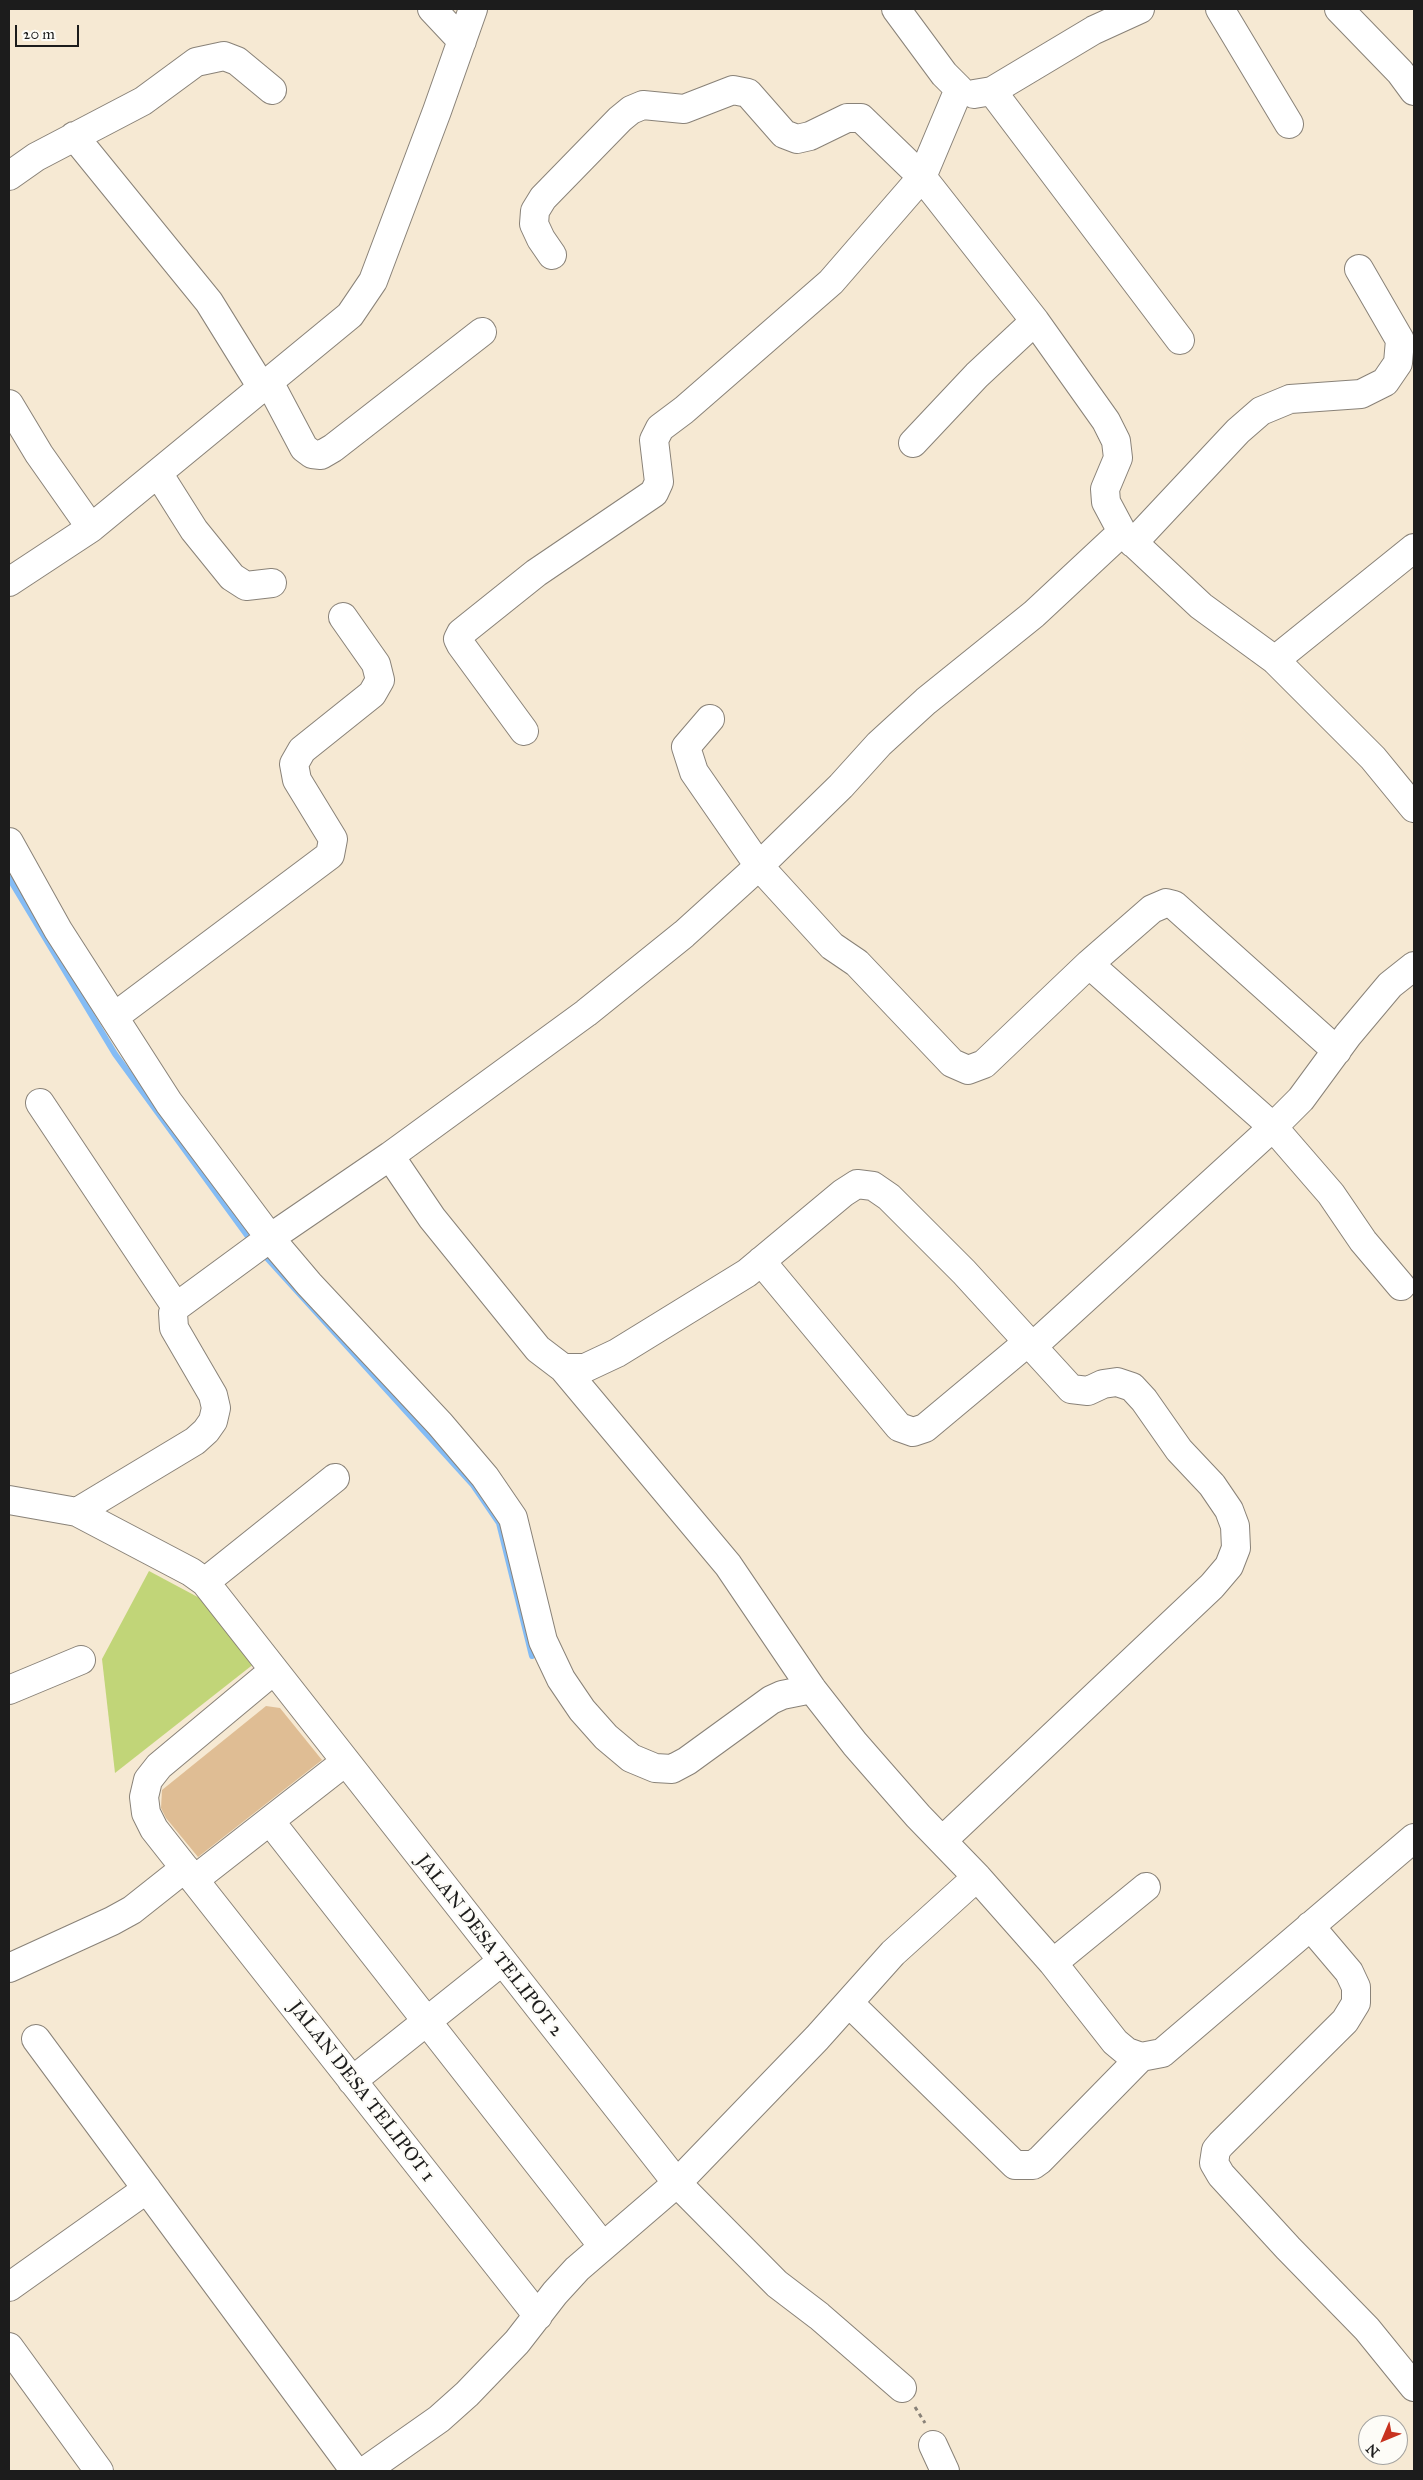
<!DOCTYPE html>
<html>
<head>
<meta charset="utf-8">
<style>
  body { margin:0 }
  #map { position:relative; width:1423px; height:2480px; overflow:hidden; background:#f6e9d3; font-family:"IM FELL Great Primer",serif }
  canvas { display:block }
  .frame { position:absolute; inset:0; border:10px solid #1c1c1c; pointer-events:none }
  .north { position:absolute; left:1358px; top:2415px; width:50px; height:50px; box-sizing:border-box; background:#fdfcf7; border:1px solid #a3a29f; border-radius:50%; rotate:225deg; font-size:14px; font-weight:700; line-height:20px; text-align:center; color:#1c1c1c }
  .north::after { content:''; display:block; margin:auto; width:18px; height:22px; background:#c8321e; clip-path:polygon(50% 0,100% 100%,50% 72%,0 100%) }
  .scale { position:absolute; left:15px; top:25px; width:64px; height:22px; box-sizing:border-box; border:2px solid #1c1c1c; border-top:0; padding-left:6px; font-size:15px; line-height:18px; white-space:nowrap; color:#1c1c1c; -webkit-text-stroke:4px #fdfcf7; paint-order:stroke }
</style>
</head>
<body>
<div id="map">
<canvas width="1423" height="2480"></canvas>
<div class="frame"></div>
<div class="north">N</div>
<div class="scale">20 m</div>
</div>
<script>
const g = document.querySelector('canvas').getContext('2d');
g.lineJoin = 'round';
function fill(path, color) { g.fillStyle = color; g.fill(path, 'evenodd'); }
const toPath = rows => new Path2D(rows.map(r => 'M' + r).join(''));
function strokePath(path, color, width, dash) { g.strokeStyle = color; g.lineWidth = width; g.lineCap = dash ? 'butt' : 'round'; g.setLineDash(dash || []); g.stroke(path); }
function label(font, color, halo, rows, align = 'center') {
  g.font = font + ' "IM FELL Great Primer",serif'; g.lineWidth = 4.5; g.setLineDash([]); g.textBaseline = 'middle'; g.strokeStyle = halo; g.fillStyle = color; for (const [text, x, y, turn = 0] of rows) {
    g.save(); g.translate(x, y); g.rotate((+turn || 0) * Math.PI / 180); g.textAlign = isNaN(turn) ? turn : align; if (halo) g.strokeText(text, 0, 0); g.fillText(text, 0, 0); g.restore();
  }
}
const green = toPath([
  [149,1571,207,1602,255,1663,115,1773,102,1659]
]);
const stream = toPath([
  [9,878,115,1054,249,1238],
  [266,1257,473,1485,499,1523,532,1656]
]);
const building = toPath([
  [266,1706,280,1708,322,1760,198,1857,166,1818,161,1808,162,1790]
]);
const path = toPath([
  [915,2407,925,2423]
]);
const minor = toPath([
  [432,9,462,41],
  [896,9,944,74,959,89,922,177,1035,321,1106,421,1116,441,1118,458,1105,489,1106,502,1122,532,1201,606,1275,660,1373,758,1414,808],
  [1220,9,1289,124],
  [1339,9,1400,72,1414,91],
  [992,91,1180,340],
  [974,94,992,91,1094,30,1140,9],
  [74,136,209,302,261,386],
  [9,176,36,157,143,101,196,62,224,56,237,61,272,90],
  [268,380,304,448,312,454,321,455,333,448,482,332],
  [9,404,39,454,91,528],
  [913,443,977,375,1035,321],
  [158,473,194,530,232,577,246,586,272,583],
  [1133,543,1238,431,1261,411,1290,399,1361,394,1385,382,1398,363,1400,340,1359,269],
  [9,582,91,528,350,315,373,281,437,111,473,9],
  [1275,660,1414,548],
  [710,719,686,747,694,772,759,866,832,946,857,963,952,1063,968,1070,984,1064,1089,964,1273,1127,1331,1194,1363,1241,1401,1286],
  [524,731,461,645,458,639,461,633,536,573,654,493,659,482,654,440,660,428,684,410,831,282,922,177,861,118,847,118,810,136,797,139,784,134,748,93,733,90,684,109,643,105,631,110,620,119,543,198,535,211,534,224,541,239,552,255],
  [9,842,58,930,169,1103,270,1238,309,1284,440,1424,485,1477,513,1518,543,1641,561,1679,582,1710,606,1737,631,1758,655,1768,672,1769,687,1761,771,1700,782,1695,812,1689],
  [1089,964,1152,909,1166,903,1174,905,1337,1051],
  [114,1017,330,855,333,839,297,780,294,764,302,750,372,694,380,680,376,664,343,617],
  [40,1103,176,1307],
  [390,1156,432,1218,538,1349,563,1368,585,1368,617,1353,747,1273,843,1193,857,1184,873,1186,889,1197,964,1272,1071,1389,1088,1391,1103,1384,1117,1382,1132,1387,1144,1400,1179,1450,1212,1485,1229,1510,1235,1526,1236,1548,1229,1566,1212,1586,943,1840],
  [761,1261,899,1427,913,1432,925,1428,1028,1342],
  [1032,1347,1273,1127,1301,1099,1348,1035,1390,985,1414,966],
  [563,1368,728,1565,812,1689,855,1744,918,1816,977,1877,1053,1963,1115,2042,1127,2052,1141,2057,1162,2053,1414,1838],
  [9,1500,77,1512,191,1572,205,1582,677,2183,777,2284,819,2316,902,2388],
  [77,1512,195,1441,206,1431,213,1421,216,1408,213,1395,174,1328,173,1313,176,1307,270,1238,390,1156,586,1013,684,934,759,866,841,786,879,744,926,701,1034,614,1122,532],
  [205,1582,335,1478],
  [273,1671,159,1766,148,1780,144,1797,146,1813,154,1829,538,2316],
  [9,1690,81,1660],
  [270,1821,602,2245],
  [194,1880,345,1762],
  [1310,1926,1349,1972,1356,1987,1356,2003,1345,2021,1221,2144,1216,2150,1214,2163,1221,2175,1288,2248,1367,2329,1414,2387],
  [1053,1963,1146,1887],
  [9,1968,112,1921,132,1910,185,1868],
  [849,2003,1015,2165,1033,2165,1040,2160,1141,2057],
  [36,2039,355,2471],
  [352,2081,501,1962],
  [9,2287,147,2189],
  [9,2347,99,2471],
  [933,2445,945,2471],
  [365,2471,439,2419,467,2394,517,2342,555,2293,577,2269,677,2183,817,2038,893,1953,977,1877]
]);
const streetNames = [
  ["JALAN DESA TELIPOT 2",489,1946,52],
  ["JALAN DESA TELIPOT 1",361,2092,52]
];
fill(green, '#c1d578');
strokePath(stream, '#84bcf5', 6);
fill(building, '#dfbd94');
strokePath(minor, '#898278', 30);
strokePath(path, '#898278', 3, [4, 4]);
strokePath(minor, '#fff', 28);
label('19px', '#1c1c1c', '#fdfcf7', streetNames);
</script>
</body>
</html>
